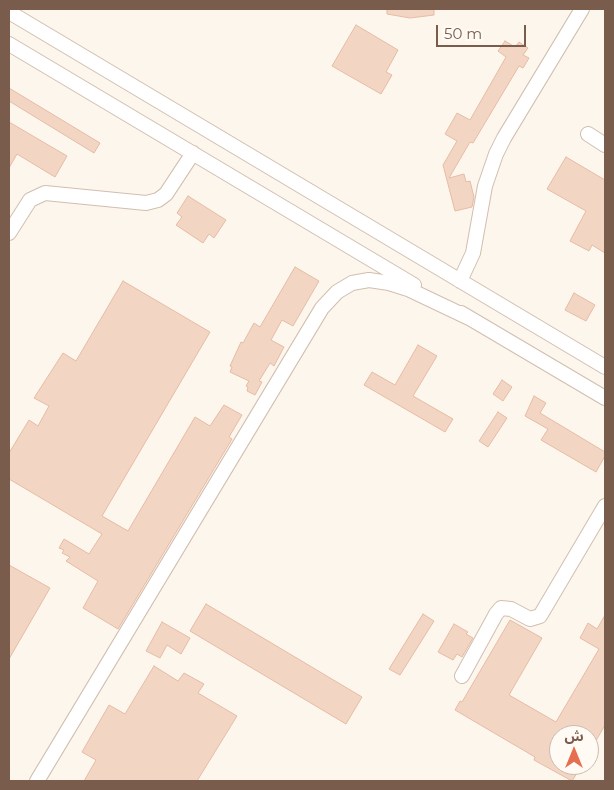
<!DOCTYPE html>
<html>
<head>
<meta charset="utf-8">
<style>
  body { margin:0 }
  #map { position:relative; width:614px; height:790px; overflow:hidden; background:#fdf6ec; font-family:Montserrat,"Noto Sans Arabic",sans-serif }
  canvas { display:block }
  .frame { position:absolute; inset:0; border:10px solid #7a5c4d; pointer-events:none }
  .north { position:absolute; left:549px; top:725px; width:50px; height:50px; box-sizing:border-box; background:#fffaf3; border:1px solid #cabbb1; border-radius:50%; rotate:0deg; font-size:14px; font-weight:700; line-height:20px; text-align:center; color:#7a5c4d }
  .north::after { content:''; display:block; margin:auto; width:18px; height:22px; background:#e76f51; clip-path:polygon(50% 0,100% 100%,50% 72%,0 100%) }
  .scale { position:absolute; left:436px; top:25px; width:90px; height:22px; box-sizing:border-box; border:2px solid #7a5c4d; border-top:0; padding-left:6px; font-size:15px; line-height:18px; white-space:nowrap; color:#7a5c4d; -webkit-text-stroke:4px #fffaf3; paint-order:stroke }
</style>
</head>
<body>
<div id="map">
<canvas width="614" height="790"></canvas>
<div class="frame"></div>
<div class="north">ش</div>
<div class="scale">50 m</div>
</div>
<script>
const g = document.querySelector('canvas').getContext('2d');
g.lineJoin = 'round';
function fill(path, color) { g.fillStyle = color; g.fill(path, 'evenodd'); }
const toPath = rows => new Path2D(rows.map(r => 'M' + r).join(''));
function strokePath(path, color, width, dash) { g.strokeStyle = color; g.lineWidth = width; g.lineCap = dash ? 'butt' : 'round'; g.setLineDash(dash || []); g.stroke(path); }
const building = toPath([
  [387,9,434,9,434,15,410,18,387,14,387,9],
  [356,25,398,50,386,72,392,75,381,94,332,66,356,25],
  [505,41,515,47,519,42,528,48,523,55,529,58,523,68,519,66,473,143,470,142,449,178,464,174,466,182,470,181,474,197,472,207,455,211,443,165,457,141,445,134,457,113,470,120,506,57,498,51,505,41],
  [9,88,100,143,94,153,9,101,9,88],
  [9,122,67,156,55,177,17,154,9,168,9,122],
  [566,157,605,180,605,253,592,245,589,251,570,241,586,211,547,189,566,157],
  [188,196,226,220,214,238,209,234,203,243,176,225,182,217,177,213,188,196],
  [295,267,319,281,293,326,282,320,271,340,284,347,274,366,270,363,259,381,262,382,255,395,247,391,248,387,246,386,249,381,230,372,232,367,230,366,241,342,243,343,254,323,260,327,295,267],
  [123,281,210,332,102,516,128,531,195,417,210,426,224,405,242,415,229,437,232,439,118,629,83,608,98,581,66,561,70,557,62,553,64,550,59,548,64,539,89,554,102,534,9,479,9,453,29,420,38,426,49,406,34,398,63,353,76,361,123,281],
  [574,293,595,305,586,321,565,310,574,293],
  [418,345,437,356,413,396,453,419,445,432,364,385,372,372,395,385,418,345],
  [502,380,512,387,503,401,493,394,502,380],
  [534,396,546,403,540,413,605,452,605,456,596,472,541,440,548,429,525,416,534,396],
  [498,412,507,418,488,447,479,441,498,412],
  [9,565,50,588,9,659,9,565],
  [206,604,362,697,346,724,190,631,206,604],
  [423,614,434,621,400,675,389,669,423,614],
  [605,615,605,725,589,753,589,735,559,735,559,765,582,765,572,781,534,760,535,757,455,710,460,701,462,702,510,620,542,638,509,695,556,722,599,649,580,638,588,623,597,629,605,615],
  [162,622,190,638,181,654,167,645,160,658,146,651,162,622],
  [454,624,468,632,466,634,473,638,462,657,457,654,453,660,438,652,454,624],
  [154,666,178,681,184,673,204,684,198,693,237,716,197,781,84,781,96,760,82,752,109,705,125,714,154,666]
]);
const minor = toPath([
  [9,12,605,367],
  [9,44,414,285],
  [588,134,605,145],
  [9,233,30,200,45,193,146,203,158,200,166,194,193,153],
  [460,281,473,253,485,186,496,154,504,138,582,9],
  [461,313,605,398],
  [462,676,496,614,501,608,511,609,530,619,540,616,605,506],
  [37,781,322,308,337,292,352,283,369,280,389,283,408,289,469,318]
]);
fill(building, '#f3d5c3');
strokePath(building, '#e6bba3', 1);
strokePath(minor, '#d1beb0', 16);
strokePath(minor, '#fff', 14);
</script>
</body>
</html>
